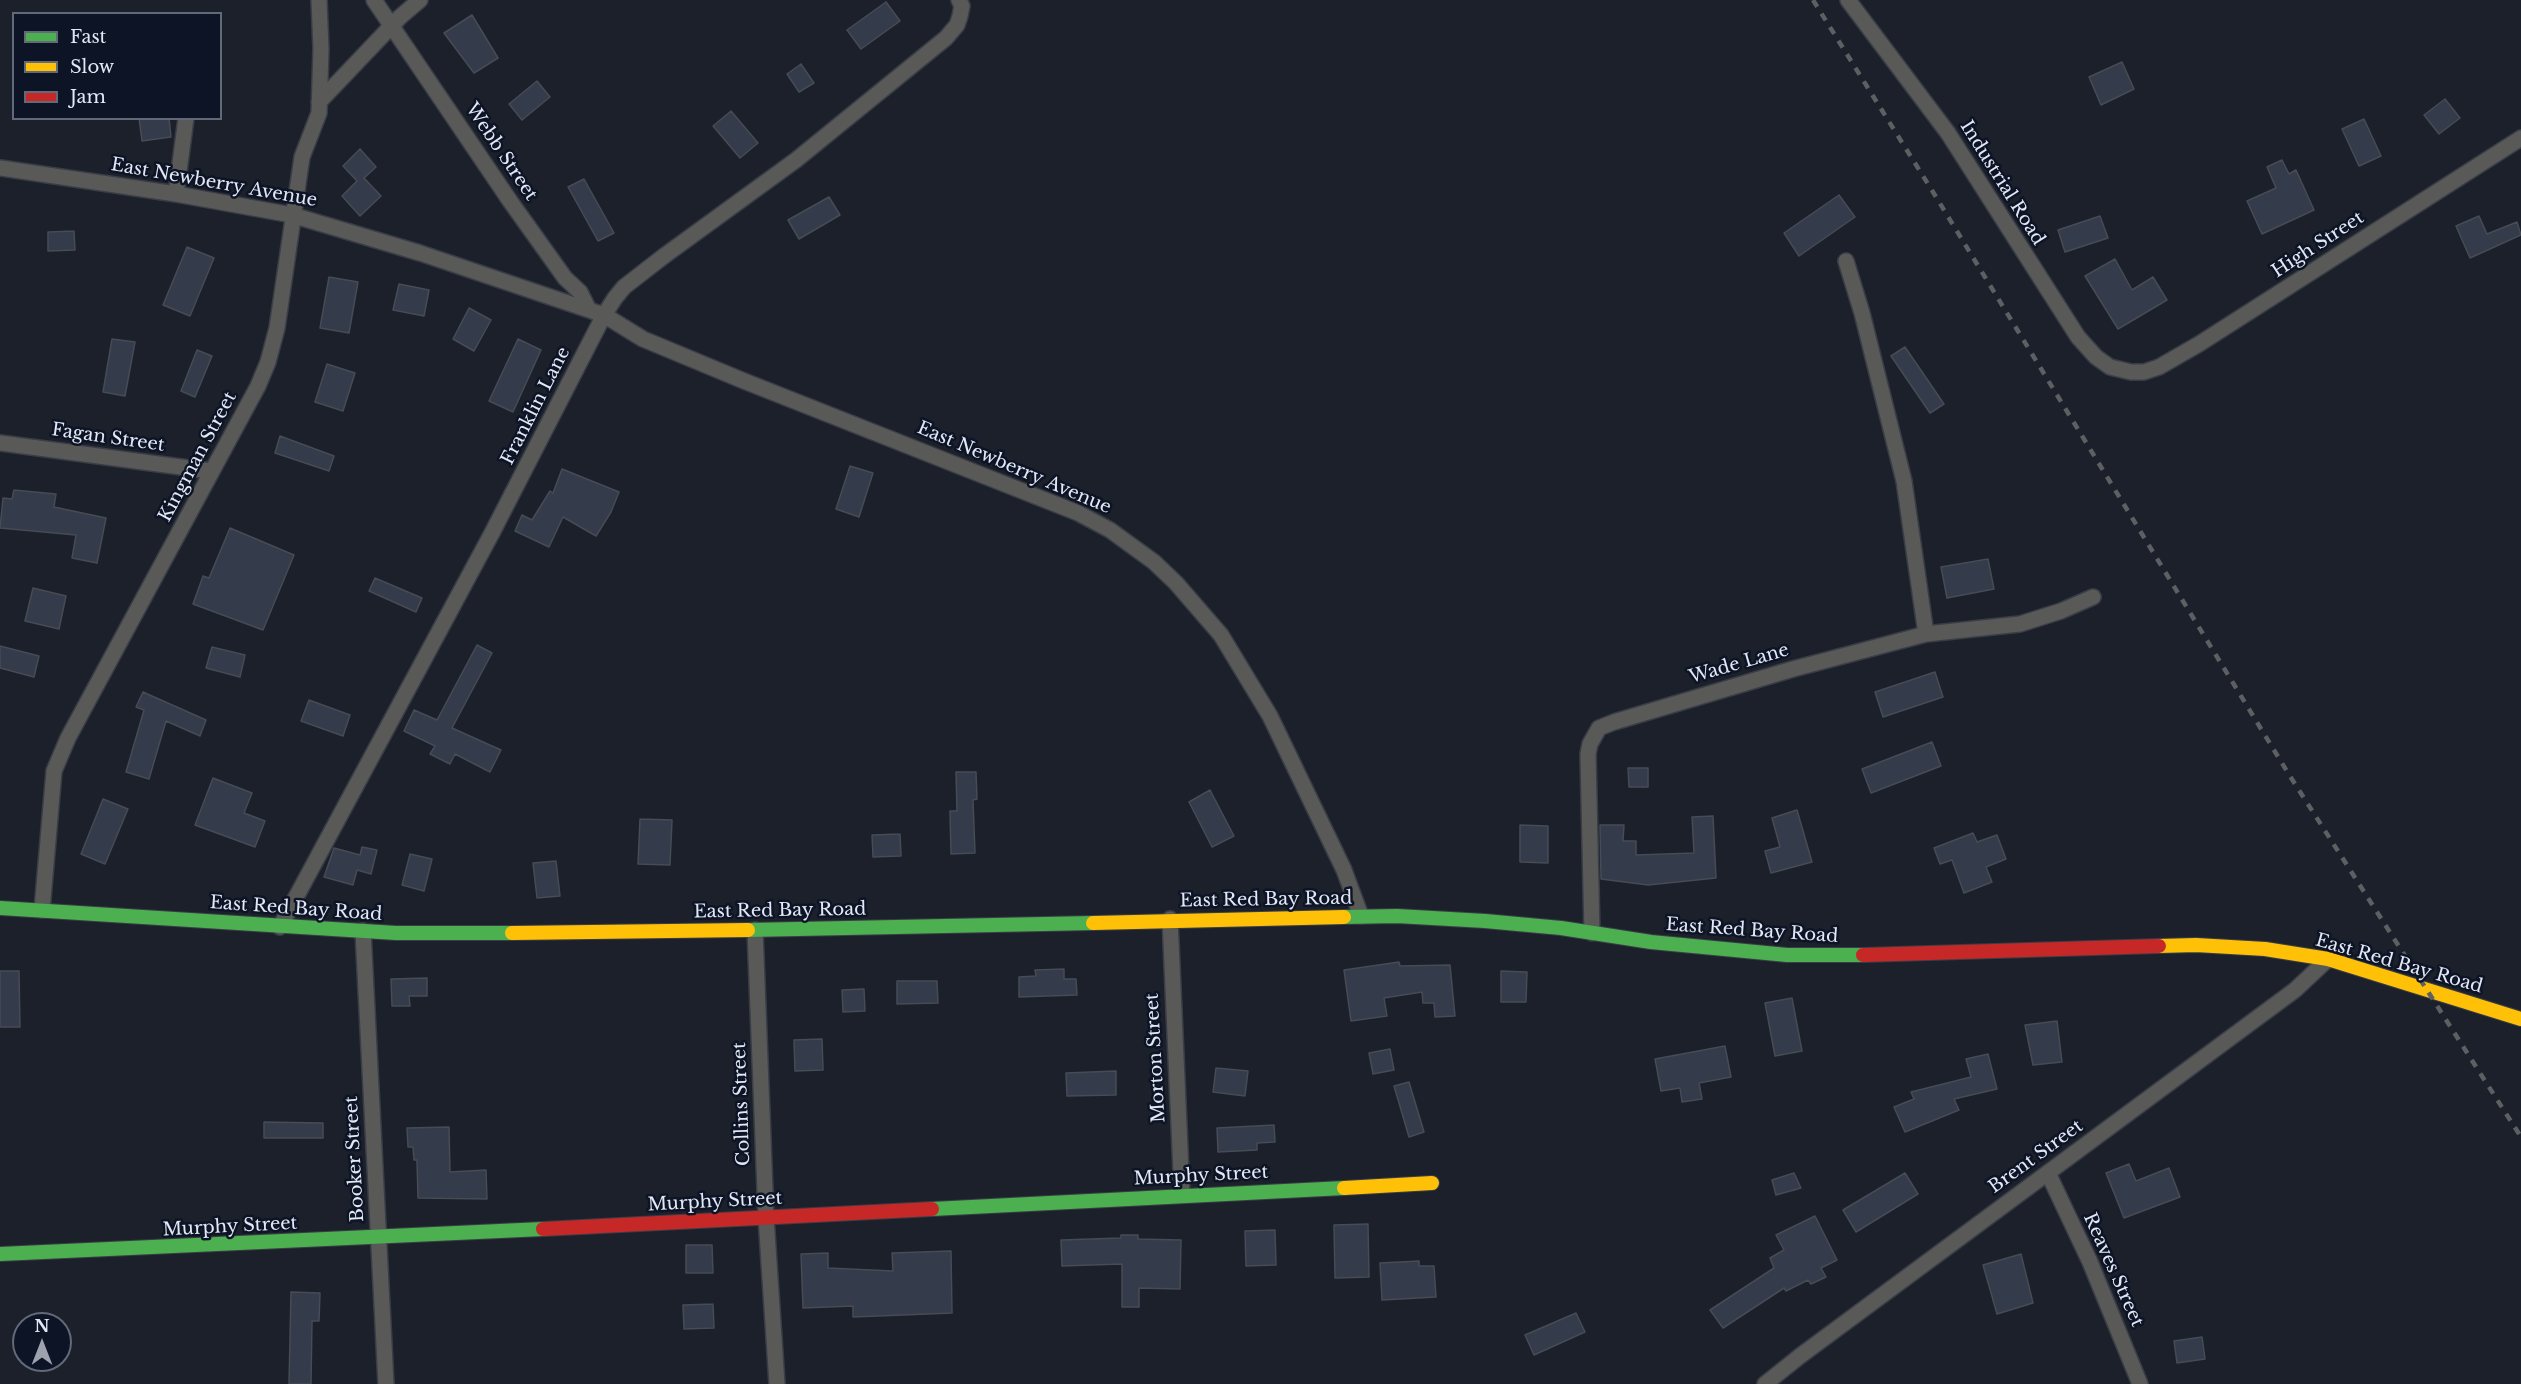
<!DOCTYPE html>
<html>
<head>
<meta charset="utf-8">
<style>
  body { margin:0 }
  #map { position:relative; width:2521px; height:1384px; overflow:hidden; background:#1c202a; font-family:"Libre Baskerville",serif }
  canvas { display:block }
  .legend { position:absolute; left:12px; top:12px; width:210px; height:108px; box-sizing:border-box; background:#0d1426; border:2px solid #626979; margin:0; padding:8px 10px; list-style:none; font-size:18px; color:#e2e8f5 }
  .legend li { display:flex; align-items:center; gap:12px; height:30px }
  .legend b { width:30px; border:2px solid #626979 }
  .north { position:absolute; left:12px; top:1312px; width:60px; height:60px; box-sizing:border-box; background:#0d1426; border:2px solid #626979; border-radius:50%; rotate:0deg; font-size:16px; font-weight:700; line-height:24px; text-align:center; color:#e2e8f5 }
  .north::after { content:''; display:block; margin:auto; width:21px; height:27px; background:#9da2ae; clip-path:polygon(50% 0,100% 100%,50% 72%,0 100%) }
</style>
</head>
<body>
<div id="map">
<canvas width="2521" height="1384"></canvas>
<ul class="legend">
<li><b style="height:8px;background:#4caf50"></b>Fast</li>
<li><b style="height:8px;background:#ffc107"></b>Slow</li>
<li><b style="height:8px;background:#c62828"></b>Jam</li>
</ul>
<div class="north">N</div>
</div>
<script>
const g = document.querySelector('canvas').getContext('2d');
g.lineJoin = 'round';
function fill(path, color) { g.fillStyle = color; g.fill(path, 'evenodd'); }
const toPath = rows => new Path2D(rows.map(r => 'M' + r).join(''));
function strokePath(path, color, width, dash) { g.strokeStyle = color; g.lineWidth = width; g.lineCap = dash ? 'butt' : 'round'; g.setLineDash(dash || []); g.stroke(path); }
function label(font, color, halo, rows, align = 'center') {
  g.font = font + ' "Libre Baskerville",serif'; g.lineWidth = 5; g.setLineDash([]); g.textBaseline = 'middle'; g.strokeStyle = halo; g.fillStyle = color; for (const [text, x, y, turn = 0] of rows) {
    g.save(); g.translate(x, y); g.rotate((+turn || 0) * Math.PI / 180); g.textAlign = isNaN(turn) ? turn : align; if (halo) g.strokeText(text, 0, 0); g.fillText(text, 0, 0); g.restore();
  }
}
const building = toPath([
  [886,2,900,21,861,49,847,30,886,2],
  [472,15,498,58,474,73,444,33,472,15],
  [2122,62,2134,89,2101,105,2089,77,2122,62],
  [801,64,814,83,799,92,787,74,801,64],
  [537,81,550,97,522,120,509,104,537,81],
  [2445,99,2460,118,2439,134,2424,115,2445,99],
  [731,111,758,143,740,158,713,126,731,111],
  [139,118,169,118,171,137,142,141,139,118],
  [2364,119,2381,156,2359,166,2342,129,2364,119],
  [360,149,376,167,364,178,381,196,360,216,342,196,357,181,343,166,360,149],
  [2282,160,2289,174,2296,170,2314,210,2262,234,2247,201,2276,188,2267,167,2282,160],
  [584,179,614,233,598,241,568,187,584,179],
  [1839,195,1855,217,1799,256,1784,233,1839,195],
  [829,197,840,215,799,239,788,220,829,197],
  [2100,216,2108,238,2065,252,2058,230,2100,216],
  [2479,216,2487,234,2517,222,2521,235,2470,258,2456,226,2479,216],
  [74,231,75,250,48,251,48,232,74,231],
  [187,247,214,258,190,316,163,305,187,247],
  [2115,259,2132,290,2153,277,2167,300,2118,329,2085,276,2115,259],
  [329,277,358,282,349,333,320,328,329,277],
  [399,284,429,290,424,316,393,310,399,284],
  [469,308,491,320,474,351,453,339,469,308],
  [112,339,135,342,125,396,103,392,112,339],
  [518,339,541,350,513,412,489,401,518,339],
  [1905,347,1944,404,1930,413,1891,356,1905,347],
  [197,350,212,356,195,397,181,391,197,350],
  [327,364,355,373,343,411,315,402,327,364],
  [280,436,334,456,329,471,275,453,280,436],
  [850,466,873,473,859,517,836,509,850,466],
  [562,469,619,492,611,512,596,536,563,517,549,547,515,531,522,515,532,520,550,491,553,493,562,469],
  [14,490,56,494,54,507,106,518,97,563,72,558,76,535,0,528,3,498,12,499,14,490],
  [230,528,294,555,263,630,193,604,203,576,209,578,230,528],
  [1988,559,1994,589,1947,598,1941,567,1988,559],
  [375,578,422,598,416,612,369,591,375,578],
  [33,588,66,596,59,629,25,621,33,588],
  [477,645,492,653,452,728,501,750,490,772,455,754,450,764,430,754,435,746,404,731,414,710,437,720,477,645],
  [0,646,39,656,34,677,0,668,0,646],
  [212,647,245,655,240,677,206,668,212,647],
  [1935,672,1943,697,1883,717,1875,692,1935,672],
  [143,692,206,720,200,736,166,721,149,779,126,772,144,710,136,707,143,692],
  [309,700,350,715,343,736,301,721,309,700],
  [1932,742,1941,766,1871,793,1862,769,1932,742],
  [1628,768,1648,768,1648,787,1629,787,1628,768],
  [956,772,976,772,977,799,973,800,975,853,951,854,950,811,957,811,956,772],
  [213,778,252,793,244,813,265,821,255,847,195,825,213,778],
  [1210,790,1234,836,1212,847,1189,802,1210,790],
  [103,799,128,809,105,864,81,854,103,799],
  [1797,810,1812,862,1771,873,1765,851,1780,847,1772,818,1797,810],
  [1713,816,1716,878,1648,885,1601,879,1600,825,1624,825,1623,841,1636,841,1636,855,1694,853,1692,817,1713,816],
  [640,819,672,820,670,865,638,864,640,819],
  [1520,825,1548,826,1548,863,1520,862,1520,825],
  [1973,833,1977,842,1997,835,2006,859,1986,867,1992,882,1964,893,1952,860,1940,864,1934,848,1973,833],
  [900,834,901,856,873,857,872,835,900,834],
  [362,847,377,850,371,874,357,870,353,885,324,877,334,848,360,855,362,847],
  [410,854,432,859,424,891,402,885,410,854],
  [556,861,560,896,537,898,533,863,556,861],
  [1399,962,1400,966,1450,965,1455,1016,1435,1017,1434,1003,1423,1003,1422,992,1384,998,1387,1016,1351,1021,1344,970,1399,962],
  [1064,969,1064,979,1076,979,1077,995,1019,997,1019,977,1036,976,1035,970,1064,969],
  [0,971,19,971,20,1027,0,1027,0,971],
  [1501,971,1527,972,1526,1002,1501,1002,1501,971],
  [427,978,427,996,409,996,410,1006,392,1006,391,979,427,978],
  [897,981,937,981,938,1003,897,1004,897,981],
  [864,989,865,1011,843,1012,842,990,864,989],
  [1792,998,1802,1051,1775,1056,1765,1003,1792,998],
  [2057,1021,2062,1062,2033,1065,2025,1025,2057,1021],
  [822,1039,823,1070,795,1071,794,1040,822,1039],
  [1725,1046,1731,1077,1699,1083,1702,1099,1682,1102,1680,1088,1661,1091,1655,1059,1725,1046],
  [1390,1049,1394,1070,1373,1074,1369,1053,1390,1049],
  [1988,1054,1997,1089,1954,1099,1959,1110,1905,1132,1894,1107,1914,1099,1911,1092,1971,1077,1966,1059,1988,1054],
  [1216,1068,1248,1071,1245,1096,1213,1092,1216,1068],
  [1116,1071,1116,1095,1067,1096,1066,1073,1116,1071],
  [1409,1082,1424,1132,1409,1137,1394,1086,1409,1082],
  [264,1122,323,1123,323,1138,264,1138,264,1122],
  [1274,1125,1275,1142,1257,1143,1257,1150,1218,1152,1217,1128,1274,1125],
  [449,1127,450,1172,486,1170,487,1199,418,1198,417,1160,414,1160,413,1147,408,1147,407,1128,449,1127],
  [2129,1164,2136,1181,2169,1168,2180,1197,2124,1218,2106,1173,2129,1164],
  [1794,1173,1801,1188,1776,1195,1772,1180,1794,1173],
  [1905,1173,1918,1194,1856,1232,1843,1210,1905,1173],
  [1815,1216,1837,1260,1821,1268,1826,1277,1811,1284,1808,1280,1786,1291,1784,1288,1723,1328,1710,1310,1774,1268,1770,1258,1784,1250,1776,1235,1815,1216],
  [1368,1224,1369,1277,1335,1278,1334,1225,1368,1224],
  [1275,1230,1276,1265,1246,1266,1245,1231,1275,1230],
  [1121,1235,1138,1235,1138,1239,1181,1240,1180,1289,1139,1288,1139,1307,1122,1307,1122,1264,1062,1266,1061,1240,1121,1238,1121,1235],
  [686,1245,712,1245,713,1273,686,1273,686,1245],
  [951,1251,952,1313,853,1317,853,1306,803,1308,801,1254,828,1253,828,1268,893,1271,892,1253,951,1251],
  [2021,1254,2033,1303,1997,1314,1983,1265,2021,1254],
  [1419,1261,1419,1266,1434,1266,1436,1297,1382,1300,1380,1263,1419,1261],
  [291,1292,320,1293,319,1321,312,1321,311,1384,289,1384,291,1292],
  [713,1304,714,1328,684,1329,683,1305,713,1304],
  [1576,1313,1585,1332,1534,1355,1525,1335,1576,1313],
  [2202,1337,2205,1359,2177,1363,2174,1341,2202,1337]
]);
const street = toPath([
  [374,0,510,201,565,278,580,292,589,310,604,315,643,339,744,381,1078,513,1110,530,1154,562,1176,583,1221,635,1270,716,1344,870,1361,916],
  [1848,0,1948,133,2078,337,2096,357,2110,367,2131,372,2144,372,2159,367,2199,344,2521,138],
  [319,102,400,17,420,0],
  [0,168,176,194,292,215,420,253,589,310],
  [176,194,186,118],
  [1846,261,1862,313,1904,481,1926,634],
  [0,443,211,471],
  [42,910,54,771,68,738,258,386,268,362,277,328,302,157,319,113,321,49,319,0],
  [1170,919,1182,1195],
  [280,927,492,533,604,315,615,298,624,287,664,256,796,160,946,38,957,25,960,16,962,6,959,0],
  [755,930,766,1217,777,1384],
  [363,931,386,1384],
  [1592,933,1588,754,1590,744,1599,728,1614,722,1793,669,1926,634,2020,624,2061,611,2093,597],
  [2048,1173,2090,1262,2140,1384],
  [1765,1384,1800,1356,2295,990,2328,959]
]);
const fast = toPath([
  [0,908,396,933,512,933],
  [1344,917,1397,916,1485,921,1561,928,1651,942,1787,955,1863,955],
  [748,930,1093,923],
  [932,1209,1344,1188],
  [0,1254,543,1229]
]);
const slow = toPath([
  [1093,923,1344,917],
  [512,933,748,930],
  [2159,946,2196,945,2265,949,2328,959,2521,1019],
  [1344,1188,1432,1183]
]);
const jam = toPath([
  [1863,955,2159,946],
  [543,1229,932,1209]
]);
const rail = toPath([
  [1813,0,1933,192,2288,773,2521,1137]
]);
const streetNames = [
  ["Webb Street",501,152,56],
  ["East Newberry Avenue",214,183,10],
  ["Industrial Road",2002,183,58],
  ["High Street",2318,245,-33],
  ["Franklin Lane",536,406,-63],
  ["Fagan Street",108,438,8],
  ["Kingman Street",198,457,-62],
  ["East Newberry Avenue",1014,468,23],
  ["Wade Lane",1739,664,-16],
  ["East Red Bay Road",1266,900,-1],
  ["East Red Bay Road",296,909,4],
  ["East Red Bay Road",780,911,-1],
  ["East Red Bay Road",1752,931,4],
  ["East Red Bay Road",2399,964,16],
  ["Morton Street",1156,1058,-93],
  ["Collins Street",742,1104,-92],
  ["Brent Street",2036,1157,-36],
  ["Booker Street",355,1159,-93],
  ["Murphy Street",1201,1176,-3],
  ["Murphy Street",715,1202,-3],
  ["Murphy Street",230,1227,-3],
  ["Reaves Street",2113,1270,66]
];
fill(building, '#343b4a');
strokePath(building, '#474b55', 1.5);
strokePath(street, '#393d46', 18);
strokePath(fast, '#393d46', 16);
strokePath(slow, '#393d46', 16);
strokePath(jam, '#393d46', 16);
strokePath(street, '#595958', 15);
strokePath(fast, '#4caf50', 14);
strokePath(slow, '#ffc107', 14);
strokePath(jam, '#c62828', 14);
strokePath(rail, '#5d6063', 4.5, [8, 8]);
label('18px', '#e2e8f5', '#0d1426', streetNames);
</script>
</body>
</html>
